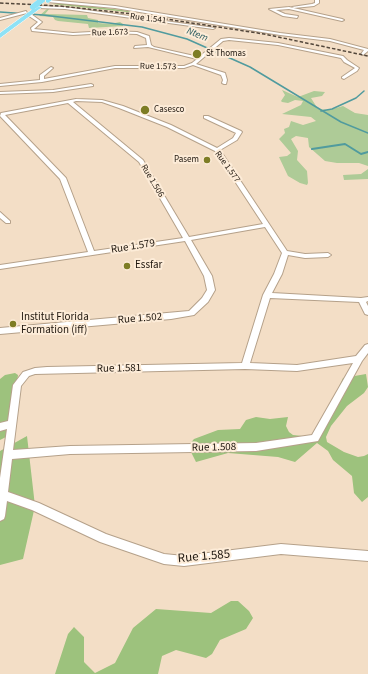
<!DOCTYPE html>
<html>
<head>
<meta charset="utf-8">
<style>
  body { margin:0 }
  canvas { display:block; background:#f3dec6 }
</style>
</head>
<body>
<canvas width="368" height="674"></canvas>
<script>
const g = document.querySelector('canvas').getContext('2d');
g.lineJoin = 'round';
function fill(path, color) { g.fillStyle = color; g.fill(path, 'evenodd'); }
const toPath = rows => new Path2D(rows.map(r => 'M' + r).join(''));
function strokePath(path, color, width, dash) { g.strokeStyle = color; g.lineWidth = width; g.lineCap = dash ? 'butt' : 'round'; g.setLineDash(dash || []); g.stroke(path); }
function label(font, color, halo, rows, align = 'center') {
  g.font = font + ' "Source Sans 3",sans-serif'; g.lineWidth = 4; g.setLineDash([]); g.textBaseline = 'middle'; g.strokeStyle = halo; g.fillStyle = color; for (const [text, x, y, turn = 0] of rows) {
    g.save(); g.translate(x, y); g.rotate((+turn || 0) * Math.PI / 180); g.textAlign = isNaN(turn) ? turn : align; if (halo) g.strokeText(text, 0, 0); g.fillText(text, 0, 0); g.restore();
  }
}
const green = toPath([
  [50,8,45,14,87,15,88,18,98,20,98,23,110,24,120,22,123,24,123,26,89,28,88,24,58,21,55,20,53,17,39,16,47,9],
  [282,90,298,97,314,91,325,92,322,96,311,98,318,109,329,110,343,106,355,113,368,115,368,166,359,163,337,163,325,161,309,147,308,138,296,136,291,139,298,151,297,160,307,171,308,183,307,185,300,183,288,176,279,157,287,156,291,153,279,139,285,133,284,129,289,127,291,121,303,125,316,121,311,117,282,114,301,105,303,101,295,100,288,103,282,102,281,101,285,95],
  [368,169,368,179,344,180,343,175,361,174]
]);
const forest = toPath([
  [59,3,122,10,137,13,52,4],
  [15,373,18,375,12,423,6,437,0,440,0,379,5,375],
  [366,374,368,387,364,393,347,406,331,426,326,437,327,442,344,452,358,457,364,456,368,454,368,497,362,502,354,493,352,476,333,460,328,451,317,443,295,462,278,457,228,453,196,462,188,446,194,439,218,430,240,429,246,420,256,417,270,419,288,417,286,426,289,432,293,435,312,437,320,428,343,378],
  [27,436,35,506,23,559,0,565,0,451],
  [231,601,238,601,249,611,253,618,246,629,220,640,212,654,206,658,176,650,162,656,158,674,55,674,68,634,74,627,84,637,84,662,95,673,115,663,133,628,156,609,211,613]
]);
const streamFar1 = toPath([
  [0,12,43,15,142,27,187,39,250,67,341,122,368,133],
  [321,111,332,109,356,98,364,91]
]);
const stream = toPath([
  [312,149,345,144,361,154,368,152]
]);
const street = toPath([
  [48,0,115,6,280,33,330,39,368,49,368,51,363,55,361,54,364,50,330,41,280,35,115,8,47,2,48,0],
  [315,0,319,0,319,3,314,6,294,8,292,7,312,4,315,3,315,0],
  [39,6,65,7,215,28,213,29,65,9,38,8,39,6],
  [289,7,342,19,344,20,342,21,289,9,276,10,285,14,298,16,297,18,283,16,269,9,289,7],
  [26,11,27,13,0,20,0,18,26,11],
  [29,14,31,14,42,22,34,29,73,33,109,31,137,32,149,36,151,45,154,47,199,57,221,39,229,38,278,43,343,56,347,60,359,68,357,71,344,79,342,78,342,77,355,68,344,62,341,58,278,45,229,40,223,41,196,64,225,73,227,80,226,84,224,84,222,83,223,80,221,75,193,65,184,68,115,68,42,82,0,86,0,84,40,80,40,75,51,67,53,68,44,76,44,79,115,66,184,66,192,63,197,59,148,47,134,48,135,46,147,45,146,38,137,34,109,33,73,35,32,31,31,28,38,22,29,16,29,14],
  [91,84,93,85,93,86,53,92,0,94,0,92,53,90,91,84],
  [76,99,102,100,123,106,171,125,217,148,233,138,236,133,204,118,204,116,208,116,241,131,242,132,237,140,220,150,287,251,305,254,328,253,331,255,328,257,305,258,288,255,282,274,272,293,361,298,368,297,368,301,366,302,368,306,368,315,365,314,359,302,270,298,250,363,297,365,356,356,365,345,368,344,368,353,362,361,318,441,256,451,70,454,12,459,8,492,39,503,106,534,164,554,184,556,281,544,368,551,368,561,281,554,184,566,164,564,100,542,32,510,7,501,5,516,4,519,0,521,0,478,7,429,0,431,0,423,8,421,13,385,23,372,35,368,47,367,242,363,263,295,274,274,282,253,265,227,191,240,212,276,215,290,208,302,194,315,171,319,0,334,0,328,189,311,202,298,207,290,204,276,185,241,0,269,0,265,88,252,60,179,0,116,1,113,76,99],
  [76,101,102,102,119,108,167,127,215,151,263,224,189,237,143,160,73,102,76,101],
  [68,103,139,162,183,238,94,251,66,178,5,115,68,103],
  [353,363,312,435,256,443,70,446,13,450,21,386,29,376,35,374,245,369,297,371,353,363],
  [0,212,10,221,10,223,6,223,0,218,0,212]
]);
const primary = toPath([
  [46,0,52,0,48,3,46,2,46,0],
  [37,6,42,7,0,38,0,33,37,6]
]);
const rail = toPath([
  [0,3,60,6,133,14,264,34,368,56]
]);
const primaryBridge = toPath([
  [33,7,42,0]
]);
const markers = [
  [197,54,5,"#7d7d25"],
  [145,110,5,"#7d7d25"],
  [207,160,4,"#7d7d25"],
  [127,266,4,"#7d7d25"],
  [13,324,4,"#7d7d25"]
];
const farStreetnames = [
  ["Rue 1.541",148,19,7],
  ["Rue 1.673",110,33,-2],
  ["Rue 1.573",158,67,1],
  ["Rue 1.577",227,167,54],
  ["Rue 1.506",152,181,59]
];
const farPoinames = [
  ["St Thomas",206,54],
  ["Casesco",154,110],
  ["Pasem",199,160,"right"]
];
const farWaternames = [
  ["Ntem",197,35,22]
];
const streetNames = [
  ["Rue 1.579",133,247,-9],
  ["Rue 1.502",140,319,-5],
  ["Rue 1.581",119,369,-1],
  ["Rue 1.508",214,448,-1]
];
const poiNames = [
  ["Essfar",135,266],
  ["Institut Florida",21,318],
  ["Formation (iff)",21,331]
];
const nearStreetnames = [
  ["Rue 1.585",204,557,-5]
];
fill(green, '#aecb97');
fill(forest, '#9dc27d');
strokePath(streamFar1, '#509b9e', 1.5);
strokePath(stream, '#509b9e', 2);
strokePath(street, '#b5a18a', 2);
strokePath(primary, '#fff', 1);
fill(street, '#fff');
fill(primary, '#8ee2f6');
strokePath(rail, '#53473b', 1.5, [3.5, 2]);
strokePath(primaryBridge, '#fff', 6, []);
strokePath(primaryBridge, '#8ee2f6', 6);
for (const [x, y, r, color] of markers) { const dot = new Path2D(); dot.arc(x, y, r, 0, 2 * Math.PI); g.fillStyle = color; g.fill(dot); strokePath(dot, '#fdecd8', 1.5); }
label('9px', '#1e160e', '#fdecd8', farStreetnames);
label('9px', '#1e160e', '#fdecd8', farPoinames, 'left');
label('italic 10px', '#2c5c5f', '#fdecd8', farWaternames);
label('11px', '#1e160e', '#fdecd8', streetNames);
label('11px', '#1e160e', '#fdecd8', poiNames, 'left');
label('13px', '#1e160e', '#fdecd8', nearStreetnames);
</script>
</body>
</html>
